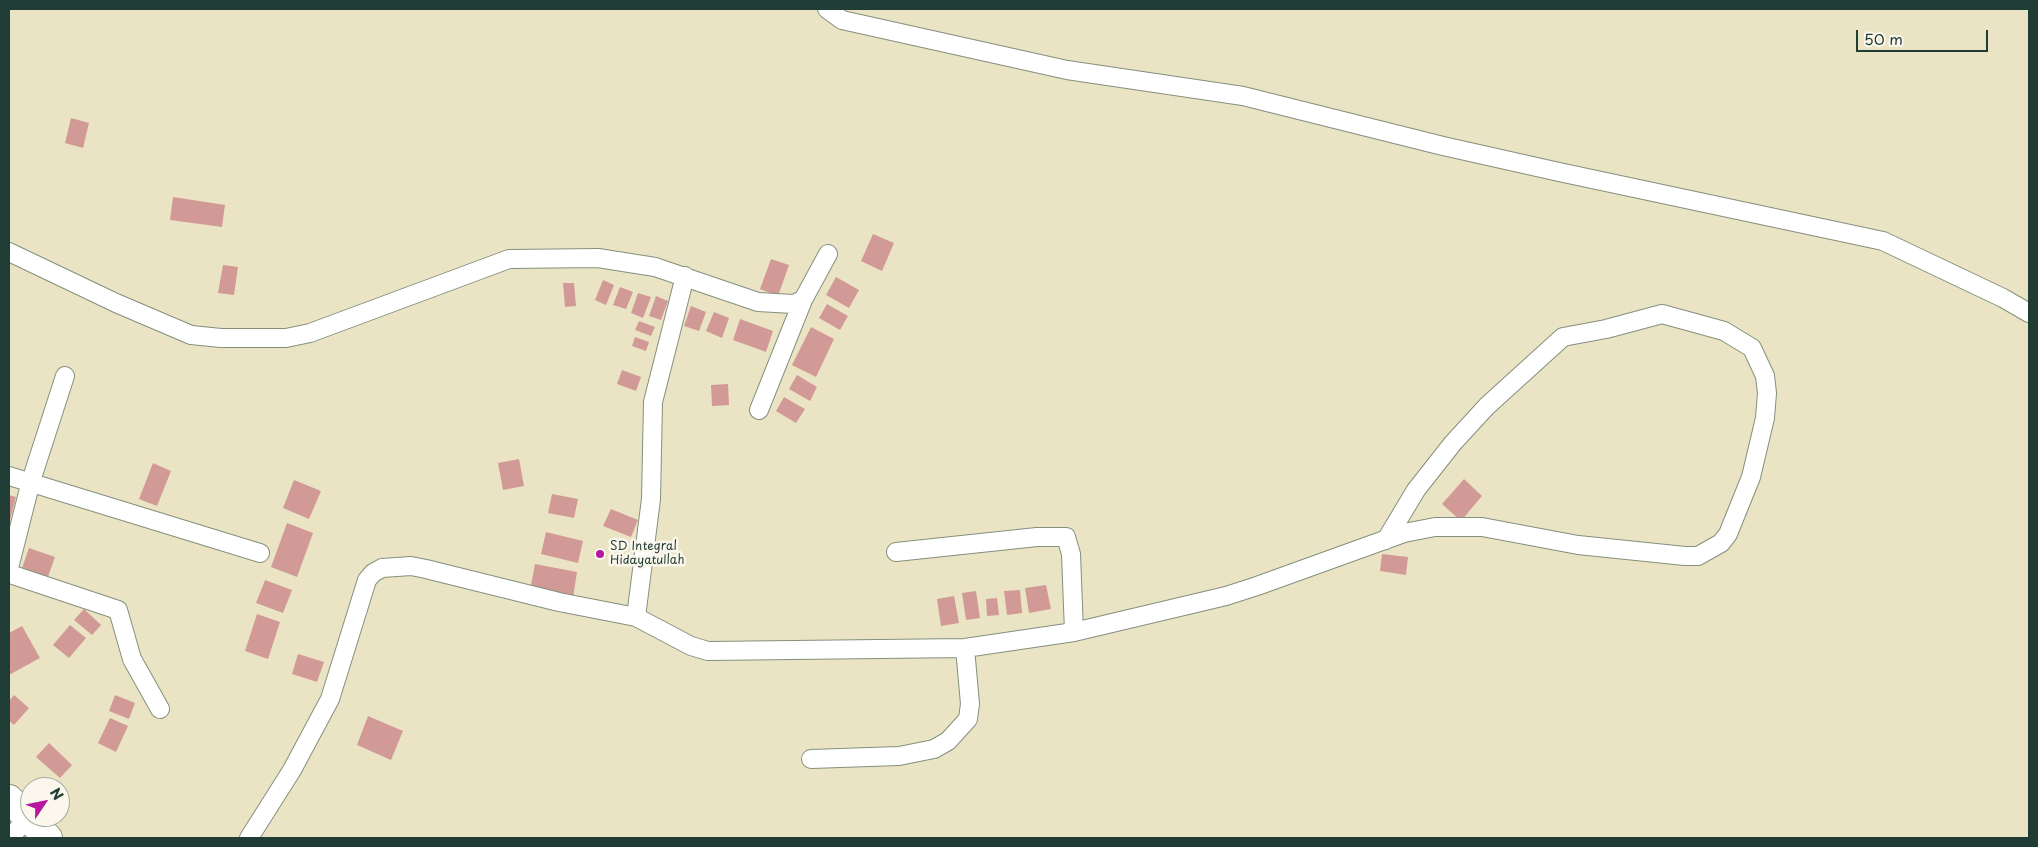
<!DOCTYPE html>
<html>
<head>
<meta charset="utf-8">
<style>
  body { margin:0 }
  #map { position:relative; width:2038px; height:847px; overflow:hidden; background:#eae4c4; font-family:"Playpen Sans",sans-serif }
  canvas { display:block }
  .frame { position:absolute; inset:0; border:10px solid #1f3d34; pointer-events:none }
  .north { position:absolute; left:20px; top:777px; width:50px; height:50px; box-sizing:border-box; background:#fbf7ec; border:1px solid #a3ada2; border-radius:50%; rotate:56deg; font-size:14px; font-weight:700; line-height:20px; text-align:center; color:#1f3d34 }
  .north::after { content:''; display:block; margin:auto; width:18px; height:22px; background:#b5179e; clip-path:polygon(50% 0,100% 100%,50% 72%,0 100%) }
  .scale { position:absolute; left:1856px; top:30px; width:132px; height:22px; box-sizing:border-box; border:2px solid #1f3d34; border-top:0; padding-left:6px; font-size:15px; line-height:18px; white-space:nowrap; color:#1f3d34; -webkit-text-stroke:4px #fbf7ec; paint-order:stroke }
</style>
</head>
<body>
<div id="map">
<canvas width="2038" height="847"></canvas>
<div class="frame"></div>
<div class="north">N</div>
<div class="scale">50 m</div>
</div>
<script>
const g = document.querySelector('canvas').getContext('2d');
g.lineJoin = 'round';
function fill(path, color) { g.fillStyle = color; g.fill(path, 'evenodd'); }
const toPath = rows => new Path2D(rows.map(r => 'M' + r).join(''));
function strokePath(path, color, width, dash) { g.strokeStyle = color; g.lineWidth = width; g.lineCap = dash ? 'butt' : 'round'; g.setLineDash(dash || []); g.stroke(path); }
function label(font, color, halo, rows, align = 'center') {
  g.font = font + ' "Playpen Sans",sans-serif'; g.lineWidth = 5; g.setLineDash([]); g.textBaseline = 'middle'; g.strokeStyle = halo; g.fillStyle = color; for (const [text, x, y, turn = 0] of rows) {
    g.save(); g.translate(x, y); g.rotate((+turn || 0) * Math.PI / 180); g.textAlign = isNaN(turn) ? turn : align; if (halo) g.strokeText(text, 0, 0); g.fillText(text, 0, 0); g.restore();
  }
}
const building = toPath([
  [71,118,89,123,83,148,65,143],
  [173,197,225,205,222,227,170,220],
  [873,234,894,243,882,271,861,261],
  [771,259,789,265,778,296,760,289],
  [223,265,238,267,234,295,218,293],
  [836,277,859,290,849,308,826,295],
  [603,280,614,285,606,305,595,300],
  [563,283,574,283,576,306,565,307],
  [620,287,633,292,626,309,613,305],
  [638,293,651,297,643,318,631,313],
  [656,296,668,301,661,320,649,316],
  [827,304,848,316,840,330,819,318],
  [691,306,706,312,699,331,684,326],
  [714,312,729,318,722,338,706,331],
  [740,319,773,331,766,352,733,340],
  [639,321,655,327,651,336,635,330],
  [811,327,834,339,816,377,792,365],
  [635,337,649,342,646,351,632,346],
  [622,370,641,377,636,391,617,384],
  [797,375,817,387,810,401,789,389],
  [728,384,729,405,712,406,711,385],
  [784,397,805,409,796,423,776,411],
  [519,459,524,486,503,490,498,463],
  [153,463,171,471,157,506,139,499],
  [1464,479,1482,496,1461,521,1442,504],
  [294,480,321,491,309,519,283,508],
  [552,494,578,499,574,518,548,513],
  [9,495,16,497,10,520,9,519],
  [611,509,638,520,631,537,603,526],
  [287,523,313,533,297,577,271,567],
  [546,532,583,541,578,563,541,554],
  [29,548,55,557,48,577,22,568],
  [1382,554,1408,557,1406,575,1380,571],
  [535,564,577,572,573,598,530,590],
  [265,580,292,590,283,613,256,603],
  [1046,585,1051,609,1029,613,1025,588],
  [1020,590,1022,613,1007,615,1004,591],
  [976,591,980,618,966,620,962,593],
  [954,596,959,623,941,626,937,599],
  [997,598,999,615,987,616,986,599],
  [84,609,101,625,92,635,74,620],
  [257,614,280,622,268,659,245,651],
  [70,625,86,638,69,658,53,645],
  [22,626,40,658,9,675,9,633],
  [298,654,324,662,317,682,292,674],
  [14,695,29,708,14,725,9,721,9,701],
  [115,695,135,703,129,719,109,711],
  [368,716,403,731,391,760,357,745],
  [110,718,128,726,116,752,98,743],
  [49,743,72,765,60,778,36,757]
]);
const street = toPath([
  [827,9,842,20,1067,70,1243,96,1443,146,1559,172,1883,241,2003,298,2029,313],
  [9,252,116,303,191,335,221,338,286,338,310,333,509,259,598,258,655,267,758,302,793,304,803,300,828,254],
  [65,376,31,481,9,568,10,572,13,575,118,610,132,659,160,709],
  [759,410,803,300],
  [9,476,260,553],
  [896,552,1037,537,1066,537,1071,554,1074,632],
  [636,617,691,646,708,651,965,648,1074,632,1226,596,1257,586,1404,533,1435,527,1482,527,1578,545,1685,556,1698,556,1721,543,1728,534,1751,477,1765,418,1767,393,1765,376,1752,348,1724,331,1662,314,1606,329,1563,337,1487,406,1453,443,1416,490,1386,540],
  [811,759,899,756,934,749,948,741,968,719,970,704,965,648],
  [10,838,28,817],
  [249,838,292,770,330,699,367,580,373,573,382,568,411,566,426,569,559,602,636,617,651,499,653,402,685,276]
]);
const highway = toPath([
  [9,799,48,838]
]);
const markers = [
  [600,554,5,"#b5179e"]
];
const poiNames = [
  ["SD Integral",610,547],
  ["Hidayatullah",610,561]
];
fill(building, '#d29a96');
strokePath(street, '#84907c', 20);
strokePath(highway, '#84907c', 30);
strokePath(street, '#fff', 18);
strokePath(highway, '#fff', 28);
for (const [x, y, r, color] of markers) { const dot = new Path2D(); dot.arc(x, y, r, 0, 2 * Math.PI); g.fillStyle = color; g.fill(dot); strokePath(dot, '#fbf7ec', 2); }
label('12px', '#1f3d34', '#fbf7ec', poiNames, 'left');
</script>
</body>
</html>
